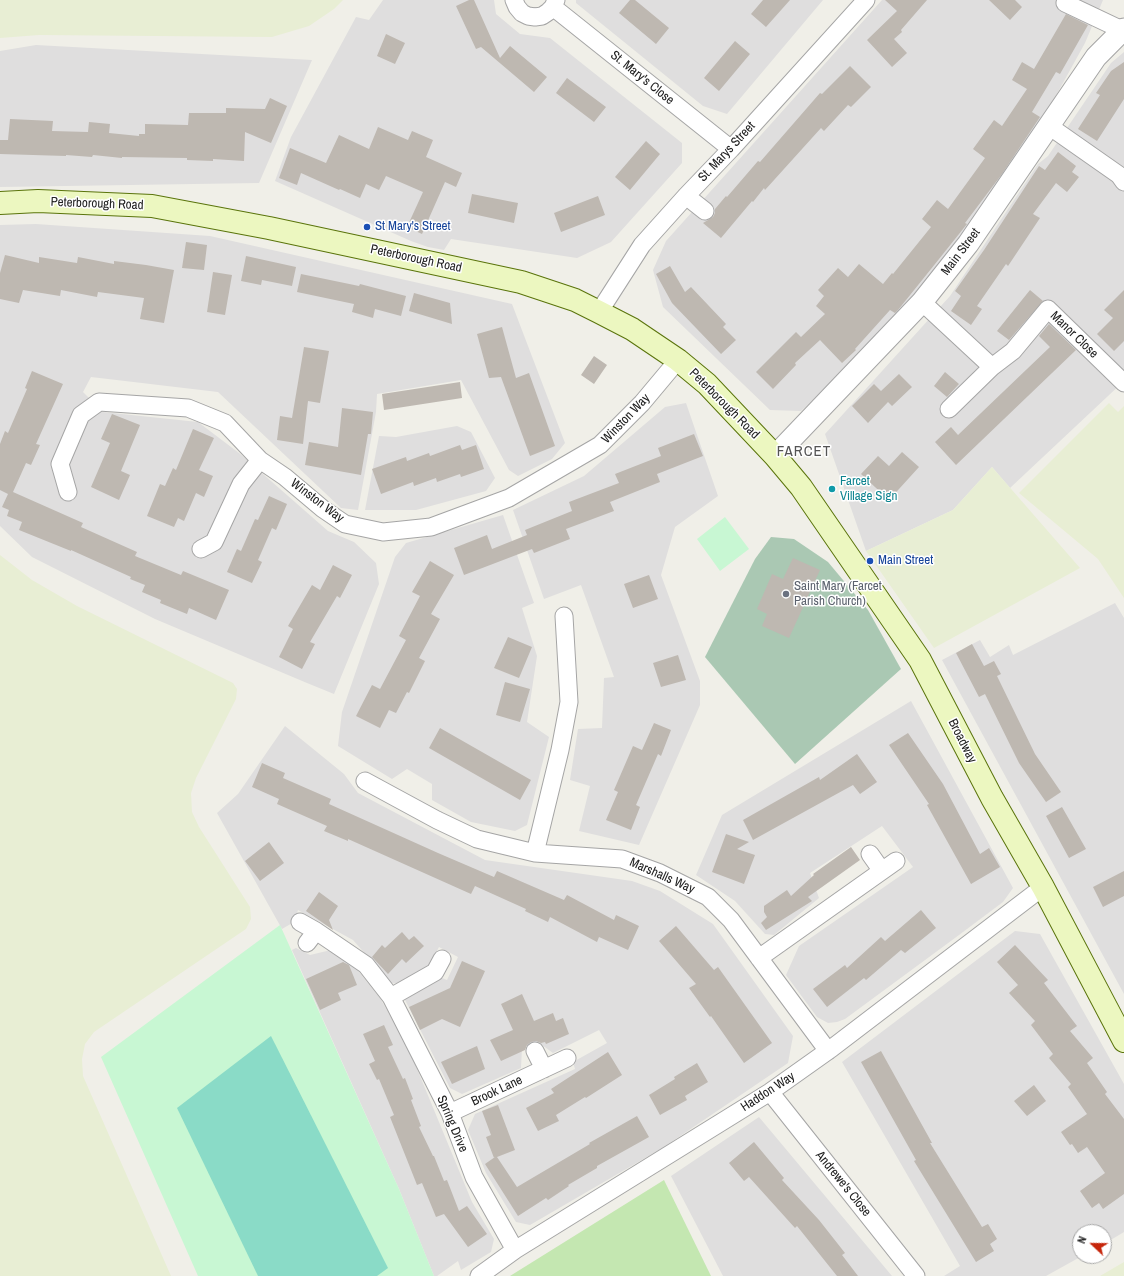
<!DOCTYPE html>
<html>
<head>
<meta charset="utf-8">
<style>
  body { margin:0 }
  #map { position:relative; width:1124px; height:1276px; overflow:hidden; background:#f0efe8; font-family:"Archivo Narrow",sans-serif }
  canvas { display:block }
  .north { position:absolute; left:1072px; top:1224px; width:40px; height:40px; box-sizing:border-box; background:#fff; border:1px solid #a6a6a6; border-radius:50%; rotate:292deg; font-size:11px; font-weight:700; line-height:16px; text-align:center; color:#212121 }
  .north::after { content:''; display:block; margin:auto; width:14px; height:18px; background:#c6260b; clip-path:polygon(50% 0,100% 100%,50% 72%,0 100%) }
</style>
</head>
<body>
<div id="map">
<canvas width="1124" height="1276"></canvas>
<div class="north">N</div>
</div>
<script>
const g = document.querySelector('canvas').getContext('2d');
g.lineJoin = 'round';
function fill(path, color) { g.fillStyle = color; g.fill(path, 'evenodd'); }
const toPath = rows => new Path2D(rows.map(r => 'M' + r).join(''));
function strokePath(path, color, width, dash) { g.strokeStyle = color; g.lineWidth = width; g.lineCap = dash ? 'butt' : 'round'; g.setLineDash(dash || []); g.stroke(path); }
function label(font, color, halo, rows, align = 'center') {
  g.font = font + ' "Archivo Narrow",sans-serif'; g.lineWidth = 3; g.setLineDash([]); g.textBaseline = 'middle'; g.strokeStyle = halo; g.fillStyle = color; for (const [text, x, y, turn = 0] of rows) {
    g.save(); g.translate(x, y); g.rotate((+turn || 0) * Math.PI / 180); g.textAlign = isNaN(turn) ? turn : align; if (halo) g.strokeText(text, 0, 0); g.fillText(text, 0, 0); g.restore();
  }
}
const residential = toPath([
  [383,0,494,0,496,14,520,34,550,38,682,143,682,163,611,242,577,258,451,239,444,250,428,247,411,241,275,181,291,137,356,17,369,20],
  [576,0,823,0,727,114,703,106,576,3],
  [882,0,1103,0,1085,43,1027,148,933,281,861,356,801,411,770,410,663,307,653,270,666,241],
  [36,45,312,60,259,183,0,187,0,51],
  [1124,52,1124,381,1010,488,992,467,953,510,866,551,825,434,950,296,1038,164,1048,156,1111,63],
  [36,224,210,236,512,304,565,443,552,459,518,476,509,470,461,380,377,394,376,412,358,510,341,508,218,392,91,377,83,392,103,412,198,422,239,453,328,531,354,542,376,563,379,584,334,694,307,683,155,619,32,557,0,526,0,225],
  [686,403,718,496,675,527,661,575,700,681,700,705,639,845,579,831,590,786,570,780,578,729,602,728,604,678,614,677,581,585,544,599,513,510,584,476,665,407],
  [457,426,471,432,495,478,486,491,416,510,365,510,379,436,396,437],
  [503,515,534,603,522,608,537,656,527,722,549,737,527,825,515,831,471,822,432,800,432,784,407,769,392,779,338,746,342,712,395,557,406,543],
  [1115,603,1124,618,1124,994,942,660,980,640,990,657,1009,645,1013,655],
  [911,701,1013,888,1003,902,959,935,845,1019,837,1022,828,1023,817,1017,786,975,799,946,913,867,882,826,810,873,819,898,774,935,765,934,735,901,696,875,722,815],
  [285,726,344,774,358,793,485,860,632,881,660,891,713,924,793,1036,788,1063,664,1147,530,1225,516,1222,486,1173,468,1130,475,1114,575,1069,573,1062,607,1043,599,1030,553,1053,538,1042,522,1048,521,1068,462,1094,450,1088,403,996,437,976,447,980,458,957,439,947,429,966,401,984,391,983,353,940,298,910,294,922,282,929,217,813,238,794],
  [1015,931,1040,934,1124,1084,1124,1232,1104,1244,1104,1232,1080,1232,1080,1256,1082,1256,1046,1276,944,1276,960,1266,842,1062],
  [296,948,310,955,331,950,348,958,380,998,408,1047,472,1202,494,1239,491,1252,461,1270,458,1261,437,1276,434,1276,399,1189,292,950],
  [759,1117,892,1276,723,1276,671,1176]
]);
const farmland = toPath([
  [0,0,343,0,334,9,309,26,272,37,39,35,0,38],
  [1109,403,1118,412,1124,406,1124,598,1098,559,1019,493],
  [992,467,1080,568,934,648,866,551,953,510],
  [0,555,32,580,77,606,233,683,237,689,236,699,196,778,191,793,192,812,199,827,250,907,251,919,246,929,94,1032,85,1044,82,1059,83,1076,171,1276,0,1276],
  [1124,1262,1124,1276,1100,1276]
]);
const grass = toPath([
  [664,1180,711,1276,510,1276]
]);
const cemetery = toPath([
  [771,537,794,539,828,562,868,610,901,669,795,764,705,657,755,559]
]);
const park = toPath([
  [725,517,749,549,720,571,697,539],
  [280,925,399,1189,434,1276,198,1276,101,1057]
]);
const pitch = toPath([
  [271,1036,388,1268,377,1276,258,1276,177,1108]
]);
const building = toPath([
  [469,0,474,0,500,58,510,46,547,77,534,92,481,47,476,49,456,6],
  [630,0,635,0,669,28,656,44,619,13],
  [763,0,790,0,766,27,751,14],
  [885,0,927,0,901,30,902,32,894,39,907,53,892,67,867,40,897,11],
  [989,0,1015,0,1022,7,1010,20],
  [1066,14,1088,25,1060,74,1056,72,1032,112,1040,117,1002,174,965,223,967,224,931,269,898,310,895,313,890,310,855,349,856,350,842,363,820,340,795,363,796,365,773,389,756,372,796,332,801,337,825,314,816,306,824,296,818,290,838,268,848,277,859,264,883,284,892,273,893,274,931,227,922,219,937,200,948,209,985,158,973,149,994,120,1002,126,1027,89,1012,80,1022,62,1034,69],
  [386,34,405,43,395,64,377,56],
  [735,41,750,54,719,91,704,78],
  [1124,62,1124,99,1097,141,1078,129,1100,95,1096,93,1111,71],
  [850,66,871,87,851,107,848,105,824,131,821,128,765,190,764,188,753,202,752,201,721,238,703,223,713,217,715,213,715,209,726,196,727,197,758,161,760,162,820,93,822,94],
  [567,78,606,107,594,122,556,93],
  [270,98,287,106,271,143,245,132,244,161,213,159,213,161,187,160,187,158,122,157,122,158,93,155,92,157,66,155,66,156,0,154,0,140,8,140,10,119,53,121,52,131,88,132,89,122,110,124,109,133,139,136,139,134,145,134,145,124,188,125,189,113,226,113,226,108,265,109],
  [378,127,408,140,412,131,433,140,426,157,462,173,456,187,445,182,422,234,407,227,423,192,386,176,379,190,366,184,360,198,340,189,339,190,301,173,297,185,279,178,290,148,326,163,339,135,369,149],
  [646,141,660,154,630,190,615,177],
  [1058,152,1076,166,1072,172,1079,177,1067,192,1056,183,1033,214,1040,218,1008,266,1006,264,977,306,982,309,971,325,951,311,961,296,955,291,984,250,1039,166,1045,170],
  [472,194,518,203,514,223,468,213],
  [598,196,605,215,561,232,554,213],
  [186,242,207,245,204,270,182,268],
  [5,255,39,263,39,257,77,263,78,257,114,264,114,261,146,265,174,270,164,323,140,319,144,298,98,292,97,297,61,290,60,296,23,290,19,303,0,299,0,273],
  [246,256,296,267,292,286,262,280,261,285,241,281],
  [670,266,685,292,691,287,726,324,723,327,736,340,721,354,672,303,656,274],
  [213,272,232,275,225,315,207,312],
  [301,274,359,286,360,284,406,296,401,316,375,309,373,318,352,312,354,304,297,292],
  [1030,290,1043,301,1009,340,997,331],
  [1124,290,1124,341,1114,351,1097,334,1113,318,1104,310],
  [414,293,450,303,452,324,409,311],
  [1049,324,1076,350,956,465,935,442,951,427,958,435,1050,347,1039,336],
  [502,327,516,378,529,373,555,446,530,456,501,377,489,378,477,334],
  [304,347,329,351,320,403,308,401,303,444,277,440,280,416,292,418],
  [594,356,607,365,594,384,581,375],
  [32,371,63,384,36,444,40,445,31,465,26,463,13,492,83,523,81,527,137,552,135,556,181,575,183,571,229,590,216,620,189,608,187,614,160,603,161,600,142,592,145,585,130,579,131,577,71,550,71,551,19,530,22,522,7,516,9,510,2,507,8,494,0,490,0,444,5,431,8,433,27,389,25,388],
  [945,372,959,384,947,397,934,386],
  [899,374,912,387,892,406,888,402,868,423,852,406,874,384,881,391],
  [460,382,462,398,384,410,382,394],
  [342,408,373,412,371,434,368,434,361,475,305,465,309,442,338,447],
  [112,414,140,425,121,471,130,475,119,500,91,487,110,443,101,439],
  [193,429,214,438,199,470,213,476,204,497,196,493,184,521,178,518,174,527,147,516,160,484,165,486,173,468,176,470],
  [694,434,703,456,657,474,660,482,610,502,614,511,566,529,570,539,534,553,532,549,464,575,454,548,487,535,492,549,527,535,525,530,572,511,569,502,619,483,615,474,661,456,658,448],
  [460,445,462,450,476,445,484,469,461,477,460,474,437,482,436,478,414,486,413,482,381,494,372,469,406,457,407,461,429,453,430,456],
  [902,452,919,467,889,500,861,474,878,456,889,466],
  [269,496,287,504,276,530,272,528,258,560,262,562,252,583,227,572,237,549,241,551,255,519,258,520],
  [793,558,820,570,789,638,762,626,767,614,757,609,772,574,783,579],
  [430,561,454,575,431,614,440,619,419,658,425,661,409,693,407,692,396,713,389,710,380,728,356,716,372,685,380,689,406,640,399,636,420,596,412,592],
  [333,565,352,575,340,598,337,596,310,642,315,644,302,669,279,657,293,629,288,626,312,585,320,590],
  [649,575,658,599,633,608,624,584],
  [508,637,532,647,519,678,494,668],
  [972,644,984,666,994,661,1001,674,997,676,1035,754,1061,792,1046,802,1019,763,985,694,979,697,956,653],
  [678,655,686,680,661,687,653,663],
  [505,682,530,689,520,722,496,715],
  [654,723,671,730,661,756,658,754,636,805,640,807,631,830,606,820,618,792,614,790,633,746,642,750],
  [440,728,531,780,520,800,429,748],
  [908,733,943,784,980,854,989,848,1000,867,971,884,927,805,929,804,889,745],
  [857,754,877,782,860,794,853,785,753,840,743,820,819,777,820,780],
  [262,763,285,773,283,778,331,799,329,804,438,853,494,877,497,871,564,900,567,895,614,920,616,915,639,926,628,950,599,937,597,942,550,917,548,922,525,911,526,909,475,886,471,894,348,839,348,841,324,831,327,826,277,804,279,799,252,787],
  [1062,807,1086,849,1069,858,1046,816],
  [726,834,749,842,737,849,755,855,744,884,712,872],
  [269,842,284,863,260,881,245,861],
  [851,847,860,860,808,897,812,901,766,930,761,923,767,917,764,912,764,906,787,890,791,896,814,875,813,874],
  [1124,871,1124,896,1103,907,1093,887],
  [319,892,338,906,329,920,333,930,306,911],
  [921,910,936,928,905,953,901,950,866,980,864,978,827,1007,813,989,845,965,847,968,881,937,885,941],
  [676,926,714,970,718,967,772,1043,744,1063,711,1016,710,1017,689,988,696,984,659,941],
  [402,932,409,940,414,936,424,946,406,963,402,959,388,974,372,957,382,945,385,948],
  [1015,945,1048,980,1044,983,1077,1026,1070,1031,1093,1058,1087,1063,1107,1092,1105,1094,1124,1119,1124,1194,1103,1209,1099,1203,1092,1208,1080,1191,1105,1173,1087,1147,1078,1153,1072,1144,1070,1145,1061,1132,1087,1114,1068,1087,1071,1084,1049,1058,1053,1054,1031,1025,1035,1021,1009,993,1018,985,997,962],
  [462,961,485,971,460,1027,442,1019,420,1030,409,1007,450,988],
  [343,962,349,965,357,985,338,993,341,1000,320,1010,306,979],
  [522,994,534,1021,553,1013,556,1021,563,1018,569,1034,546,1044,545,1042,541,1043,536,1041,531,1042,527,1045,525,1050,501,1061,490,1040,513,1030,501,1004],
  [384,1025,393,1045,388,1047,403,1079,405,1078,413,1099,411,1100,421,1126,419,1127,433,1156,434,1156,444,1181,447,1180,459,1211,467,1206,487,1234,468,1247,444,1214,436,1217,422,1183,417,1185,390,1117,394,1115,379,1079,377,1080,369,1064,375,1061,363,1034],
  [477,1046,485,1069,452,1084,441,1062],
  [881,1051,932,1143,930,1143,982,1227,988,1224,997,1239,990,1244,994,1251,976,1262,914,1161,916,1160,861,1062],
  [608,1052,622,1075,586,1098,585,1097,556,1115,559,1121,538,1131,526,1108,554,1093,551,1089],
  [697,1063,708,1082,685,1096,687,1100,660,1115,649,1095,675,1079,674,1077],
  [1034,1085,1046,1101,1027,1116,1014,1101],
  [498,1105,515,1150,497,1157,517,1187,590,1144,589,1143,637,1116,649,1137,597,1166,597,1168,568,1185,569,1186,548,1200,546,1198,518,1216,485,1164,495,1157,494,1158,486,1137,491,1135,482,1111],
  [754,1142,784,1178,782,1180,819,1220,845,1253,842,1255,858,1276,837,1276,797,1226,795,1228,749,1177,744,1181,729,1163]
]);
const minor = toPath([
  [514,0,517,7,522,13,528,16,535,17,542,16,548,12,553,7,556,0],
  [1065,3,1122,30],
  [553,7,731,149],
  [1049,126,1119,175,1124,182],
  [686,196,705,211],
  [922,302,992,367],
  [599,312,642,245,686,196,731,149,866,0],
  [949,409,992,367,1013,351,1048,309,1124,383],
  [68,492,60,464,81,415,99,402,188,408,225,423,260,460,285,477,323,509,345,524,383,532,431,527,509,498,600,445,642,403,678,360],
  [201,549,214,542,241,484,260,460],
  [365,781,437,820,477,839,535,853,622,859,660,873,708,897,731,920,828,1051],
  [535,853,560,750,569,702,564,616],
  [870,854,882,871],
  [300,922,316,931,366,965,391,997,450,1113,474,1177,515,1250],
  [307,943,316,931],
  [759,958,896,861],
  [391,997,435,972,442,959],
  [535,1051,544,1069],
  [770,1092,916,1276],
  [450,1113,567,1058],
  [479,1276,515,1250,770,1092,832,1048,1043,887]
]);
const tertiary = toPath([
  [775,456,922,302,968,244,1096,57,1124,29]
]);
const secondary = toPath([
  [0,203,38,201,152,206,269,228,521,282,575,300,599,312,632,329,678,360,707,384,775,456,801,487,920,660,992,798,1043,887,1124,1041]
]);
const markers = [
  [367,227,4,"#1a4fb4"],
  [832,489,4,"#0f9aa8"],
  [870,561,4,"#1a4fb4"],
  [786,594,4,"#6b7280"]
];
const streetNames = [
  ["St. Mary's Close",642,78,39],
  ["St. Marys Street",727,152,-47],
  ["Peterborough Road",97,204,2],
  ["Main Street",961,252,-53],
  ["Peterborough Road",416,259,12],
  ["Manor Close",1074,335,44],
  ["Peterborough Road",724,404,45],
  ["Winston Way",626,419,-46],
  ["Winston Way",317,501,37],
  ["Broadway",962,741,63],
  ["Marshalls Way",662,876,24],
  ["Brook Lane",497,1091,-25],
  ["Haddon Way",768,1092,-33],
  ["Spring Drive",452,1124,67],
  ["Andrewe's Close",843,1184,51]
];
const transitNames = [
  ["St Mary's Street",375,227],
  ["Main Street",878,561]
];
const cultureNames = [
  ["Farcet",840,482],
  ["Village Sign",840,497]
];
const worshipNames = [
  ["Saint Mary (Farcet",794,587],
  ["Parish Church)",794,602]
];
const quarterNames = [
  ["FARCET",804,452]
];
fill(residential, '#dfdede');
fill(farmland, '#e8eed4');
fill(grass, '#c4e7b1');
fill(cemetery, '#aac8b3');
fill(park, '#c8f7d3');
fill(pitch, '#8adbc7');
fill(building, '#beb8b1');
strokePath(minor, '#a5a5a5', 19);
strokePath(tertiary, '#a5a5a5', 23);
strokePath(secondary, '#5a740b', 24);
strokePath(minor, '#fff', 17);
strokePath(tertiary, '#fff', 21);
strokePath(secondary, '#ecf7c0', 22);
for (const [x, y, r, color] of markers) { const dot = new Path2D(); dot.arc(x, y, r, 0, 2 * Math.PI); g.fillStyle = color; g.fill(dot); strokePath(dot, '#fff', 1.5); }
label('13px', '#212121', '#fff', streetNames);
label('13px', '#164399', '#fff', transitNames, 'left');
label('13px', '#0d838f', '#fff', cultureNames, 'left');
label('13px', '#5b616d', '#fff', worshipNames, 'left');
g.letterSpacing = '1px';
label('15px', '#545454', '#fff', quarterNames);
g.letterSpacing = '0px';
</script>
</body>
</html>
